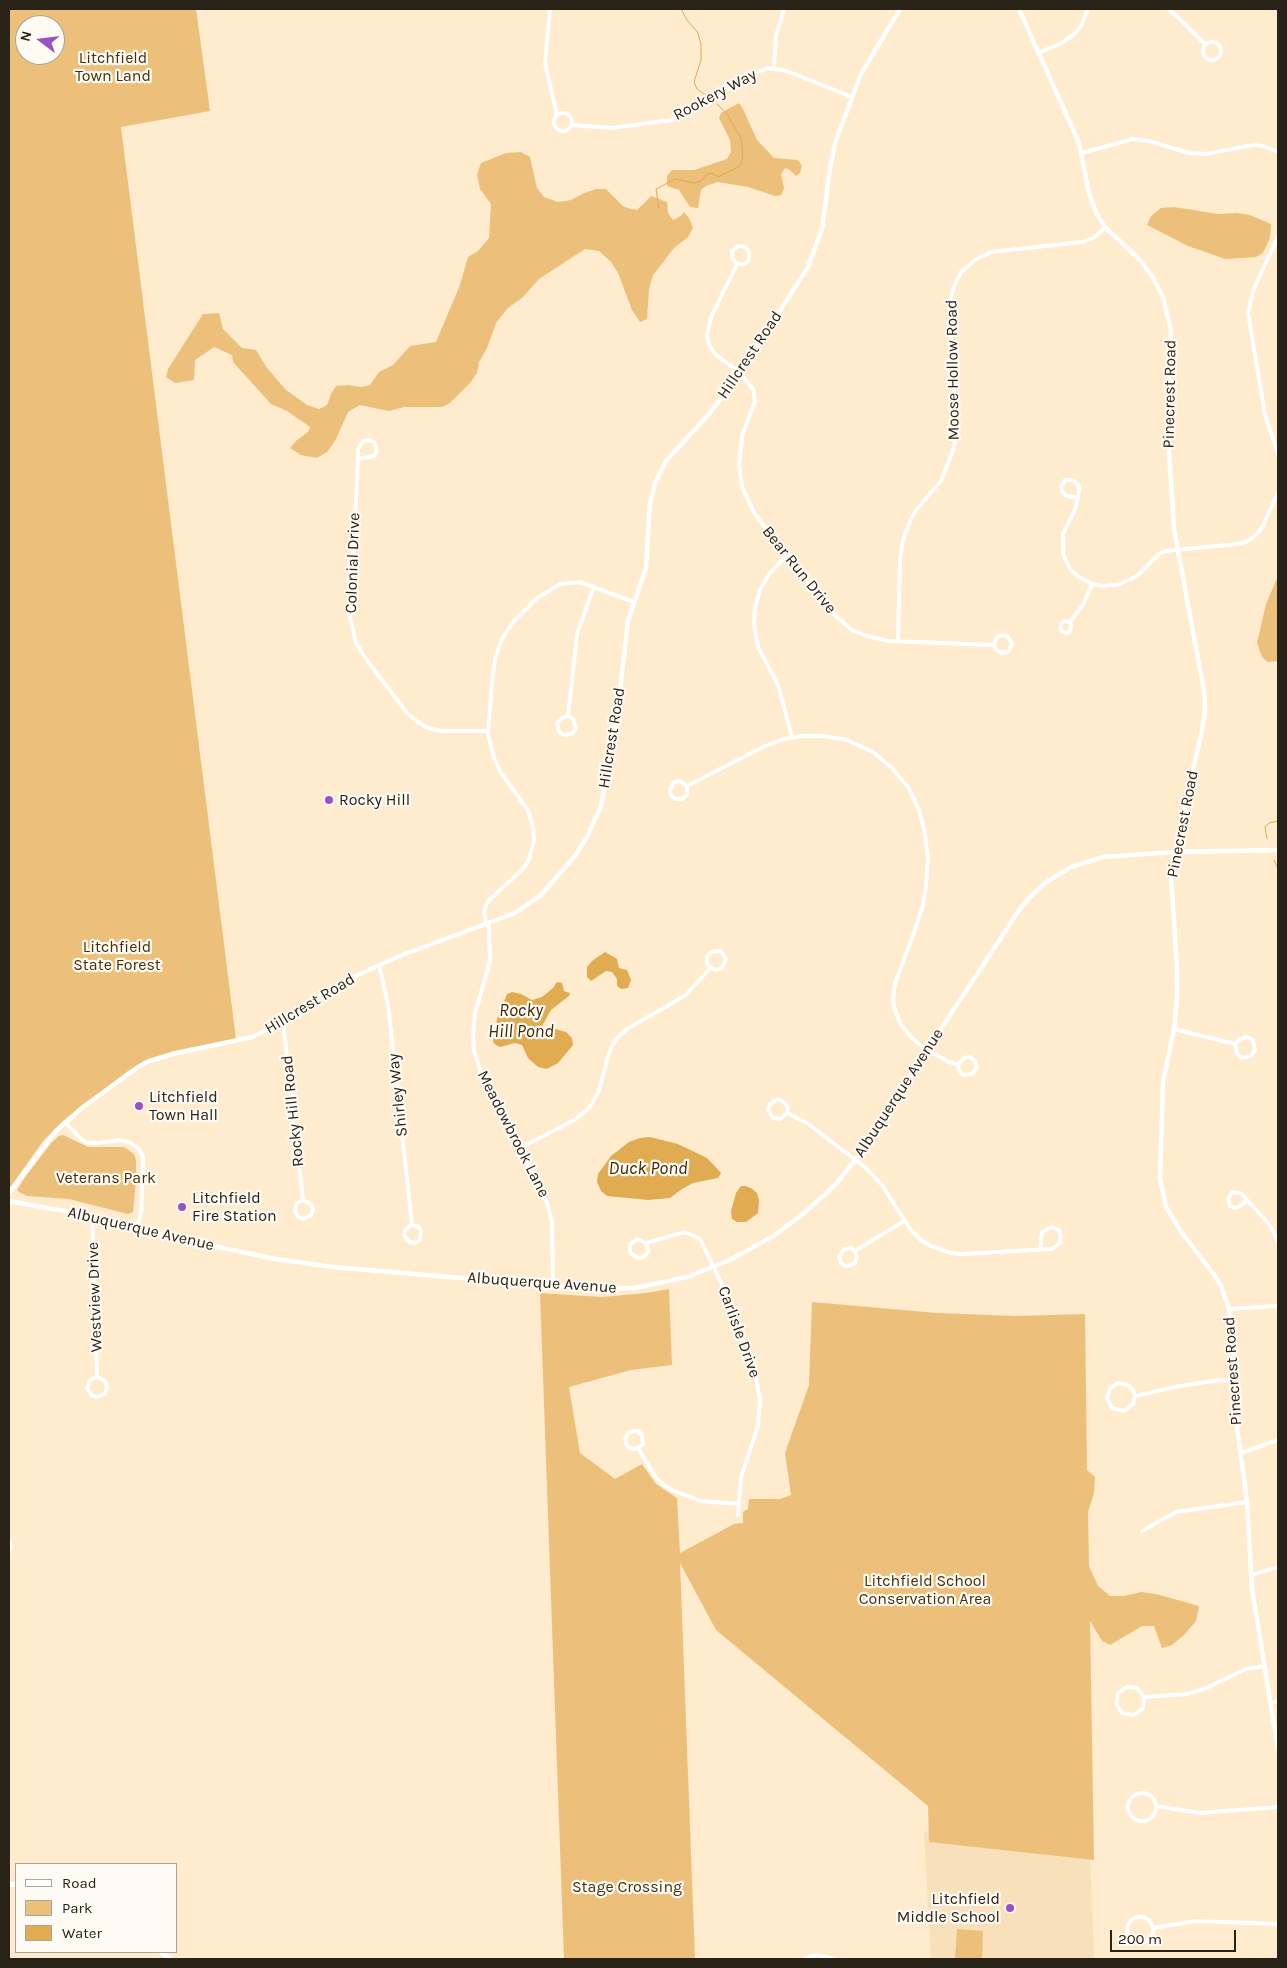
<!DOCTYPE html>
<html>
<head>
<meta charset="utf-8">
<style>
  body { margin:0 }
  #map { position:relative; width:1287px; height:1968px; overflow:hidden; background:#ffebcd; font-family:Karla,sans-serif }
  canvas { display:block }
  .frame { position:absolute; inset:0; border:10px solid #292217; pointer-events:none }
  .legend { position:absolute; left:15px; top:1863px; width:162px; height:90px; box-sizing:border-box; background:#fefaf4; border:1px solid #a9a49c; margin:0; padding:6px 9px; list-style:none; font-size:15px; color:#292217 }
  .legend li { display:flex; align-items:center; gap:10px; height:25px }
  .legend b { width:25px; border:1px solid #a9a49c }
  .north { position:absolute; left:15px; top:15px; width:50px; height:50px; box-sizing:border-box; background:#fefaf4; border:1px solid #a9a49c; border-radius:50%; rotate:285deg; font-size:14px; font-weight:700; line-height:20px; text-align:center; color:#292217 }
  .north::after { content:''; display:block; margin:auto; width:18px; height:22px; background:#9a51c4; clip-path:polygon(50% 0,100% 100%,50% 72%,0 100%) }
  .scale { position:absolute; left:1110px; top:1930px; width:126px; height:22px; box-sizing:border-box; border:2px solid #292217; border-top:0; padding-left:6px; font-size:15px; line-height:18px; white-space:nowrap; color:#292217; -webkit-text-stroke:4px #fefaf4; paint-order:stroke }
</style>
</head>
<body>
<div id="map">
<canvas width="1287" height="1968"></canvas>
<div class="frame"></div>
<ul class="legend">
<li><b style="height:6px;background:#fff"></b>Road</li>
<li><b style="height:14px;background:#ecc07a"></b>Park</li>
<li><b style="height:14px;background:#e0ab51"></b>Water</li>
</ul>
<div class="north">N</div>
<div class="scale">200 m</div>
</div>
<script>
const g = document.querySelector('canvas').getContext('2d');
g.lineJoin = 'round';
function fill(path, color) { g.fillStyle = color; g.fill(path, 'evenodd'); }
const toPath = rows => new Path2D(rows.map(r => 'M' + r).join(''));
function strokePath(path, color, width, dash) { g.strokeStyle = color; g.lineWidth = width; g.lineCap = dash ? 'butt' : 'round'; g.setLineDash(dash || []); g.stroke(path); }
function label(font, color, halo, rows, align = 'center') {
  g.font = font + ' Karla,sans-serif'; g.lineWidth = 4.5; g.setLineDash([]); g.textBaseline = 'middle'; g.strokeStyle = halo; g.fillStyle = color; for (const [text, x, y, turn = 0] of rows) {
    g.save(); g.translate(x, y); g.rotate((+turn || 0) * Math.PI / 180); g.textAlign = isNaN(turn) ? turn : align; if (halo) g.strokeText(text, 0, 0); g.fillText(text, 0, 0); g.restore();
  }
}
const built = toPath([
  [924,1832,1090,1856,1094,1959,931,1959]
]);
const green = toPath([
  [9,9,196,9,210,111,121,127,236,1039,173,1051,148,1060,128,1071,64,1120,43,1141,9,1189],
  [25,25,55,25,55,55,25,55],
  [739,103,743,109,757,140,774,158,798,160,802,166,800,173,796,176,790,170,785,168,781,174,784,188,781,195,775,196,748,187,718,182,706,186,701,190,698,208,690,207,679,190,667,186,667,176,672,170,694,170,727,159,731,152,730,140,719,118,721,113],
  [521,152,530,157,537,188,544,197,558,202,571,200,584,193,596,189,606,189,624,207,637,210,651,196,667,202,668,213,673,220,681,216,684,212,689,218,693,228,688,237,674,248,653,275,649,289,647,319,640,322,632,310,618,273,611,262,599,251,585,249,539,279,522,298,508,308,496,323,487,348,479,362,477,373,470,383,450,403,442,407,404,407,389,411,360,405,348,412,335,441,327,452,317,458,301,455,290,448,297,440,308,432,310,427,287,411,271,404,233,362,232,355,214,347,195,360,194,380,175,383,166,377,168,369,203,314,219,313,223,329,242,348,256,350,267,368,286,390,307,405,319,409,327,405,331,394,336,386,348,385,361,387,370,385,379,372,393,365,410,346,436,342,460,285,468,257,478,251,489,238,491,204,480,189,477,175,481,163,506,153],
  [1174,207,1218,214,1236,213,1250,215,1271,224,1270,238,1263,253,1256,257,1225,259,1188,246,1147,225,1151,216,1161,208],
  [1278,576,1278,661,1268,662,1262,657,1257,643,1266,604],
  [63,1135,88,1147,124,1147,134,1154,136,1160,136,1180,133,1212,128,1214,69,1199,27,1196,19,1192,17,1190,26,1176,52,1142,59,1136],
  [669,1289,672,1365,631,1370,569,1387,580,1453,615,1479,642,1464,656,1484,677,1498,680,1553,734,1524,743,1523,743,1512,748,1509,749,1499,780,1499,791,1495,785,1453,809,1385,812,1302,937,1313,1015,1316,1085,1314,1087,1470,1095,1477,1094,1493,1088,1512,1089,1566,1098,1586,1110,1596,1124,1596,1141,1592,1156,1594,1199,1606,1196,1621,1184,1635,1172,1645,1162,1648,1154,1626,1142,1626,1110,1645,1102,1641,1090,1621,1094,1860,929,1842,928,1806,716,1630,680,1563,695,1959,564,1959,540,1293,602,1297,646,1293],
  [957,1929,983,1931,982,1959,955,1959]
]);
const water = toPath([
  [605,952,617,959,619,968,627,970,631,980,628,988,621,989,617,986,617,979,612,972,606,971,591,981,587,977,587,967,592,961],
  [557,982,562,983,564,991,570,993,569,996,551,1010,542,1026,543,1030,556,1029,566,1032,572,1038,573,1045,558,1063,547,1069,538,1067,528,1058,522,1045,515,1043,500,1047,496,1045,493,1042,497,1019,507,994,512,992,521,994,532,1000,542,997,553,988],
  [650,1137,678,1144,707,1158,721,1173,718,1178,693,1183,682,1189,670,1198,648,1200,607,1196,601,1191,597,1182,598,1174,611,1156,629,1142,640,1138],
  [741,1186,745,1186,751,1188,757,1193,759,1200,758,1213,746,1222,737,1222,732,1219,731,1211,736,1193]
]);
const stream = toPath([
  [681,9,687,20,698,33,701,44,701,60,694,82,697,89,707,96],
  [659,208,656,189,675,179,694,183,701,181,706,175,712,173,718,177,740,166,743,156,741,138,727,114,717,104],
  [1267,839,1265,827,1269,823,1278,821],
  [1274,860,1278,869]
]);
const minor = toPath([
  [550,9,545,63,557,115],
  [1169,9,1206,45],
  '1203 51a9 9 0 1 1 18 0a9 9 0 1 1-18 0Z',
  [1038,53,1060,44,1073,35,1081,26,1088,9],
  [774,68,776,36,784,9],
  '554 122a9 9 0 1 1 18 0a9 9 0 1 1-18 0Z',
  [572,125,611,128,672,120,702,106,743,78,768,68,787,71,852,97],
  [1082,153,1133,139,1149,141,1189,153,1205,154,1254,145,1263,146,1278,152],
  [1278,237,1254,288,1248,313,1265,415,1278,454],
  [737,264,745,264,749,260,749,252,746,247,738,246,732,251,732,258,737,264,711,317,707,334,709,345,715,354,740,373,753,389,755,401,742,436,739,464,742,487,754,513,829,610,852,630,867,636,889,641,994,645,996,650,1001,653,1009,651,1012,643,1007,636,1002,635,997,637,994,645],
  [358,459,374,456,377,451,374,442,369,440,363,441,358,449,358,459,350,617,356,643,366,659,407,713,419,723,428,728,442,731,488,731],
  [1078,498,1067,496,1063,493,1061,487,1065,480,1074,480,1079,487,1079,490,1077,502,1075,509,1063,534,1063,554,1070,569,1079,577,1092,584,1103,586,1120,584,1137,576,1160,553,1165,551,1238,544,1248,541,1256,535,1263,526,1278,492],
  [787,555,769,574,760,590,755,607,754,624,758,647,778,685,792,737],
  [1070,622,1071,626,1070,631,1067,633,1061,631,1061,624,1064,621,1070,622,1083,605,1092,584],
  [898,642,900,559,903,540,911,519,916,510,941,481,954,448,956,432,950,307,953,289,957,280,961,272,975,260,991,252,1082,242,1095,237,1105,227],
  [568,716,573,719,576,728,573,733,565,735,559,732,557,723,561,718,568,716,577,634,594,586],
  [687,786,687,795,682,799,675,799,671,795,670,789,674,782,680,781,687,786,763,747,781,740,801,736,823,736,847,740,873,752,892,768,908,787,919,810,924,829,928,858,926,886,923,905,914,933,895,983,893,1000,894,1008,901,1025,913,1039,923,1047,947,1061,958,1065,959,1070,963,1075,972,1074,977,1067,975,1061,970,1057,964,1058,958,1065],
  [489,924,490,961,475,1014,473,1036,474,1051,482,1076,547,1202,552,1223,553,1286],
  [486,925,484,911,488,901,522,870,529,860,534,840,533,827,528,810,501,773,494,758,489,738,488,731,493,673,496,655,502,639,512,623,537,598,560,584,580,582,634,602],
  [379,965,388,1004,412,1225,405,1230,404,1235,409,1242,415,1243,420,1240,421,1231,418,1226,412,1225],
  [283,1022,303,1200,297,1203,295,1211,298,1217,303,1219,311,1215,313,1209,311,1204,303,1200],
  [1174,1029,1235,1044,1237,1054,1242,1058,1251,1056,1255,1050,1253,1040,1246,1037,1240,1039,1235,1044],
  [787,1113,780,1119,773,1118,768,1110,770,1104,778,1099,784,1102,788,1107,787,1113,807,1123,866,1168,882,1185,910,1229,922,1241,931,1246,951,1253,961,1254,1052,1249,1060,1243,1061,1236,1059,1230,1052,1227,1042,1232,1040,1249],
  [65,1122,81,1139,87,1143,96,1143,119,1140,131,1143,139,1149,143,1157,143,1168,141,1213,137,1228],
  [520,1148,576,1119,589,1108,599,1091,608,1056,615,1040,627,1029,686,995,710,968,717,970,722,968,726,959,721,951,711,952,707,957,707,963,710,968],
  [1247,1200,1240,1206,1235,1208,1230,1206,1228,1199,1232,1192,1240,1193,1242,1194,1247,1200,1269,1224,1278,1241],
  [92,1216,97,1377,90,1380,87,1388,91,1395,97,1397,105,1394,107,1387,105,1381,97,1377],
  [646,1243,648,1252,644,1257,638,1258,630,1253,630,1244,638,1239,646,1243,685,1232,700,1239,728,1297,736,1326,755,1373,760,1399,758,1426,741,1477,738,1515],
  [855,1251,857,1257,854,1264,845,1266,841,1263,839,1257,844,1249,850,1248,855,1251,904,1221],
  [1229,1309,1278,1306],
  [1135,1396,1133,1404,1124,1411,1112,1408,1107,1398,1110,1388,1118,1383,1128,1385,1133,1390,1135,1396,1180,1386,1220,1380,1236,1381],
  [638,1448,632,1449,627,1446,625,1439,629,1432,638,1431,642,1435,643,1444,638,1448,654,1475,662,1484,672,1490,701,1501,738,1504],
  [1241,1453,1278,1440],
  [1142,1531,1176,1512,1247,1502],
  [9,1540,11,1547,9,1552],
  [1251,1575,1278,1567],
  [1144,1697,1143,1708,1134,1715,1122,1713,1116,1704,1118,1693,1127,1687,1137,1688,1144,1697,1187,1694,1204,1689,1246,1669,1265,1666],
  [1271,1703,1278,1701],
  '1128 1807a14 14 0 1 1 28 0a14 14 0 1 1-28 0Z',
  [1156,1806,1200,1813,1278,1807],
  '1127 1930a13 13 0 1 1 26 0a13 13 0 1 1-26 0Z',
  [1153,1928,1196,1921,1278,1924],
  [804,1959,817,1955,835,1959]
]);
const tertiary = toPath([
  [1019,9,1079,143,1088,189,1096,213,1105,227,1139,259,1152,276,1163,297,1171,331,1167,421,1174,529,1204,691,1205,711,1202,730,1184,810,1171,878,1177,967,1177,998,1174,1029,1163,1082,1160,1178,1166,1207,1182,1233,1215,1276,1221,1286,1229,1309,1235,1355,1236,1420,1247,1502,1252,1589,1278,1749],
  [9,1193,55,1132,83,1107,138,1067,149,1061,173,1054,252,1037,286,1021,319,996,358,975,397,957,515,913,541,895,575,856,587,837,601,806,617,715,628,621,646,568,650,503,655,483,666,461,707,416,733,384,808,267,822,229,830,168,836,140,861,74,900,9],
  [9,1201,92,1216,176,1238,275,1259,333,1267,590,1289,635,1288,687,1277,730,1260,775,1235,804,1213,836,1184,856,1159,1017,913,1029,898,1045,883,1071,867,1103,857,1175,852,1278,850]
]);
const secondary = toPath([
  [9,1884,16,1885],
  [161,1952,171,1959]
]);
const markers = [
  [329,800,5,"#9a51c4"],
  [139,1106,5,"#9a51c4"],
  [182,1207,5,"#9a51c4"],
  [1010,1908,5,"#9a51c4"]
];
const parkNames = [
  ["Litchfield",113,58],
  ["Town Land",113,76],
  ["Litchfield",117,947],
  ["State Forest",117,965],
  ["Veterans Park",106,1178],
  ["Litchfield School",925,1581],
  ["Conservation Area",925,1599],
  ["Stage Crossing",627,1887]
];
const streetNames = [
  ["Rookery Way",715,95,-28],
  ["Hillcrest Road",750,355,-56],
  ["Moose Hollow Road",953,370,-91],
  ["Pinecrest Road",1170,394,-89],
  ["Colonial Drive",353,563,-88],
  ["Bear Run Drive",799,570,51],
  ["Hillcrest Road",612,738,-81],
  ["Pinecrest Road",1183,824,-79],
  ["Hillcrest Road",310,1004,-31],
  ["Albuquerque Avenue",899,1093,-57],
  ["Shirley Way",398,1095,-96],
  ["Rocky Hill Road",293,1111,-96],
  ["Meadowbrook Lane",513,1134,63],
  ["Albuquerque Avenue",141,1229,13],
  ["Albuquerque Avenue",542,1283,4],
  ["Westview Drive",95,1297,-92],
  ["Carlisle Drive",739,1332,70],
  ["Pinecrest Road",1233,1371,-94]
];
const poiNames = [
  ["Rocky Hill",339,800],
  ["Litchfield",149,1097],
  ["Town Hall",149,1115],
  ["Litchfield",192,1198],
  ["Fire Station",192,1216],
  ["Litchfield",1000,1899,"right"],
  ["Middle School",1000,1917,"right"]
];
const waterNames = [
  ["Rocky",521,1011],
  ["Hill Pond",521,1032],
  ["Duck Pond",648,1169]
];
fill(built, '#f8e0bb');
fill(green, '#ecc07a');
fill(water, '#e0ab51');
strokePath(stream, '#e0ab51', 1);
strokePath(minor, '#fff', 4);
strokePath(tertiary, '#fff', 4.5);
strokePath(secondary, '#fff', 5);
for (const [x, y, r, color] of markers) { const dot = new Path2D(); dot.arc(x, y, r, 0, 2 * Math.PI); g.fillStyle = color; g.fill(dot); strokePath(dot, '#fefaf4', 2); }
label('16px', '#463008', '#fefaf4', parkNames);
label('16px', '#292217', '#fefaf4', streetNames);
label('16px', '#292217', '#fefaf4', poiNames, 'left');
label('italic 18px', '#3d2800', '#fefaf4', waterNames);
</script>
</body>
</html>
